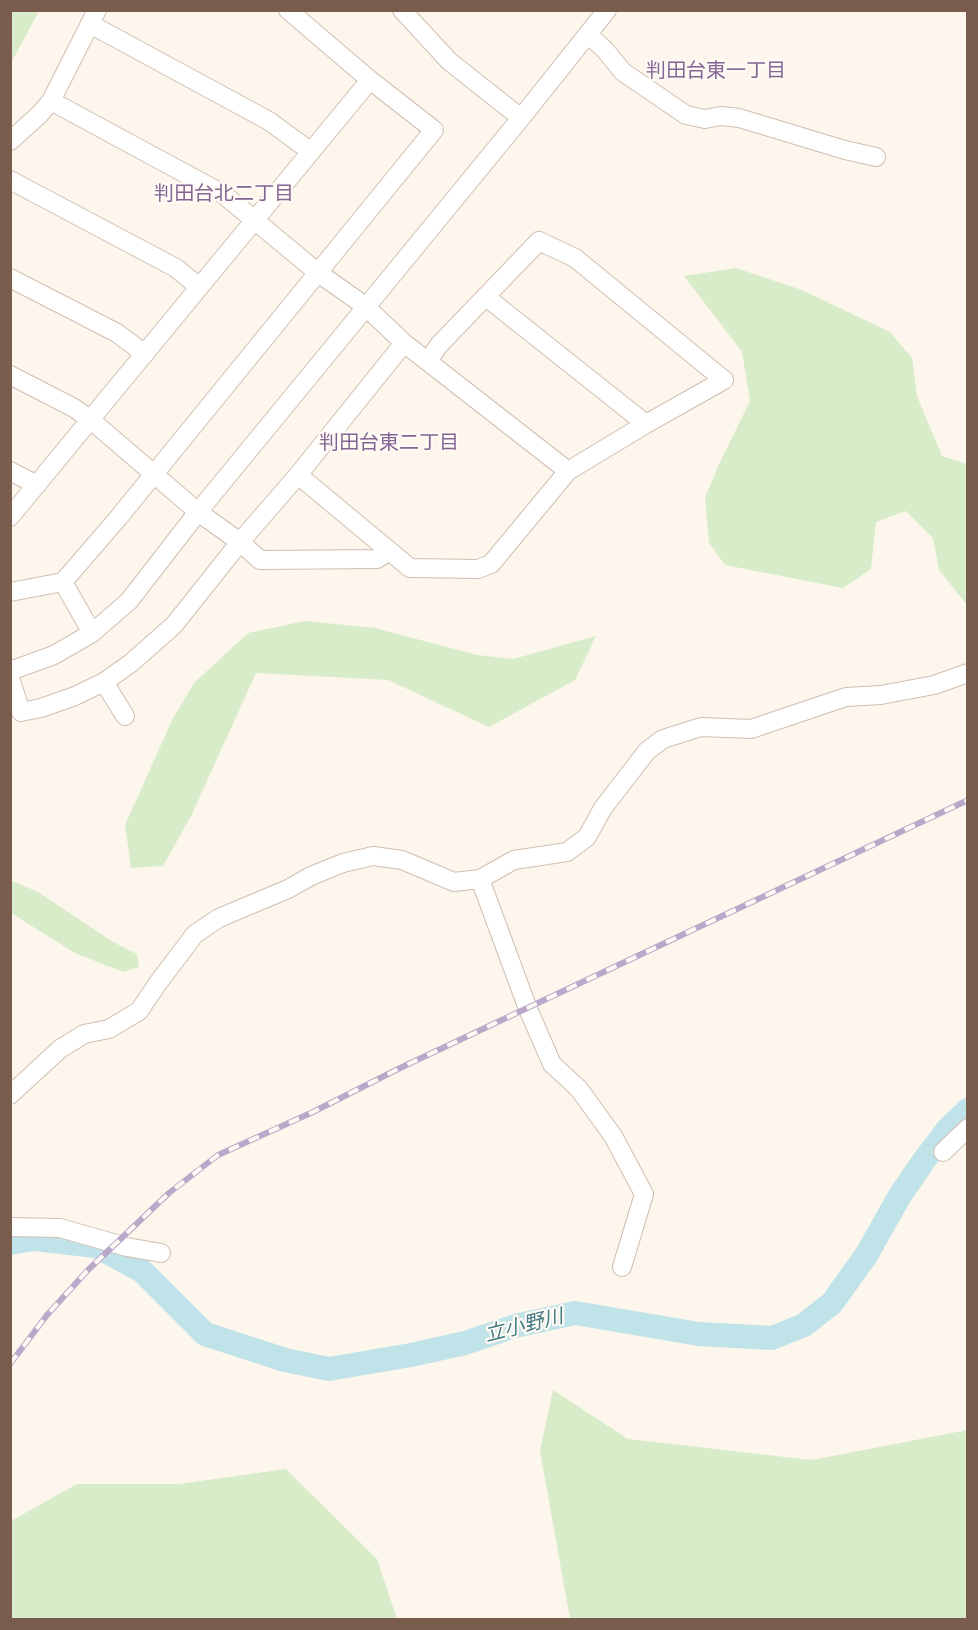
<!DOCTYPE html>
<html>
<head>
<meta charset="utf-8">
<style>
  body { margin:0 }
  #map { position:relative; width:978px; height:1630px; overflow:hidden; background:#fdf6ec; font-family:"PT Sans",sans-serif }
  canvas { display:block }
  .frame { position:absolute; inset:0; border:12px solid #7a5c4d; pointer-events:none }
</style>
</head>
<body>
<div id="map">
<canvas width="978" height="1630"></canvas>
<div class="frame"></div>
</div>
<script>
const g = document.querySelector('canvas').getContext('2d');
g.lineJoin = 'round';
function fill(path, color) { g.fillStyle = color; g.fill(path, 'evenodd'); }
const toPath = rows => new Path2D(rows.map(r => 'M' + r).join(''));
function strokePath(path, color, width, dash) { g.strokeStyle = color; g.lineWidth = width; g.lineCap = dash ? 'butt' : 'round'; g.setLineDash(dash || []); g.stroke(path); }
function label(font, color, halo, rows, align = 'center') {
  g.font = font + ' "PT Sans","Noto Sans JP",sans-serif'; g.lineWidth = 4.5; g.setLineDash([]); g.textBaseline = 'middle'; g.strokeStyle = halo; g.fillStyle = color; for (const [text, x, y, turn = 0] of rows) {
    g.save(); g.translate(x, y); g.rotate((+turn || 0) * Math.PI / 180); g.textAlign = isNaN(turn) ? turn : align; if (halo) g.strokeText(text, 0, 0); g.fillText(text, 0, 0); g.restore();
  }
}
const green = toPath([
  [11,10,39,11,11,63,10,11],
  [736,268,802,290,890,332,912,358,917,396,942,456,967,464,967,605,939,570,933,538,906,511,876,522,871,569,843,588,725,565,709,543,705,497,720,462,750,401,742,352,684,276],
  [305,621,375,628,477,655,513,659,596,636,575,680,489,727,388,680,256,673,192,814,163,866,131,868,125,825,172,720,194,683,248,633],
  [10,880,38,892,113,942,137,954,139,967,123,972,75,953,11,913],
  [553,1390,628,1439,812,1460,967,1430,967,1619,570,1619,540,1451],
  [286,1469,377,1559,397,1619,11,1619,11,1521,77,1484,179,1484]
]);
const river = toPath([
  [10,1243,34,1239,96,1246,142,1271,205,1334,285,1360,329,1369,411,1355,465,1343,515,1326,575,1313,699,1334,772,1338,804,1325,832,1303,867,1254,899,1197,925,1159,948,1129,968,1110]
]);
const minor = toPath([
  [402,10,449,61,521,118],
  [90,24,269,121,310,151],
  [589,35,605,50,623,72,686,115,705,119,721,116,739,118,845,150,876,157],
  [51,101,223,194,317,272,365,306,404,343,568,471],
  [10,141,39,115,51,101,97,10],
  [10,180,176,268,199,287],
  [10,278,117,333,145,354],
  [486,297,646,424],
  [10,375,74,408,91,420,198,512,240,542,260,560,377,559,388,552],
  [10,471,37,485],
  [298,475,410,568,478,569,491,564,568,471,646,424,724,380,575,258,539,241,439,345,428,361],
  [10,517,370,80],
  [63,582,92,633],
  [10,592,63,582,119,517,434,130,370,80,288,10],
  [10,671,54,655,92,633,129,601,198,512,521,118,607,10],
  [10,678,21,712,41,708,75,696,104,682,131,663,174,625,240,542,298,475,404,343],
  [104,682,125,716],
  [480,879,528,1009,552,1064,579,1089,613,1136,644,1194,622,1267],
  [10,1095,60,1049,84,1034,109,1029,139,1011,158,983,195,934,219,918,288,889,311,876,343,863,373,856,402,860,454,882,480,879,514,860,567,852,587,837,603,808,647,751,663,739,701,727,751,729,846,697,881,695,934,685,968,673],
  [943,1152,968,1128],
  [10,1227,60,1228,127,1247,161,1253]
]);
const rail = toPath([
  [10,1364,47,1315,88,1270,169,1193,218,1155,313,1112,398,1069,968,800]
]);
const neighbourhoodNames = [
  ["判田台東一丁目",716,71],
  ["判田台北二丁目",224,194],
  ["判田台東二丁目",389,443]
];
const waterNames = [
  ["立小野川",524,1326,-14]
];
fill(green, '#d8ecc9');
strokePath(river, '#bfe3e8', 24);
strokePath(minor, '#d1beb0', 20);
strokePath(minor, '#fff', 18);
strokePath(rail, '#b9a8c9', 6);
strokePath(rail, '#fffaf3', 4, [11]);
label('20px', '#846695', '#fffaf3', neighbourhoodNames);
label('italic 20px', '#437c86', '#fffaf3', waterNames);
</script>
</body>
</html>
